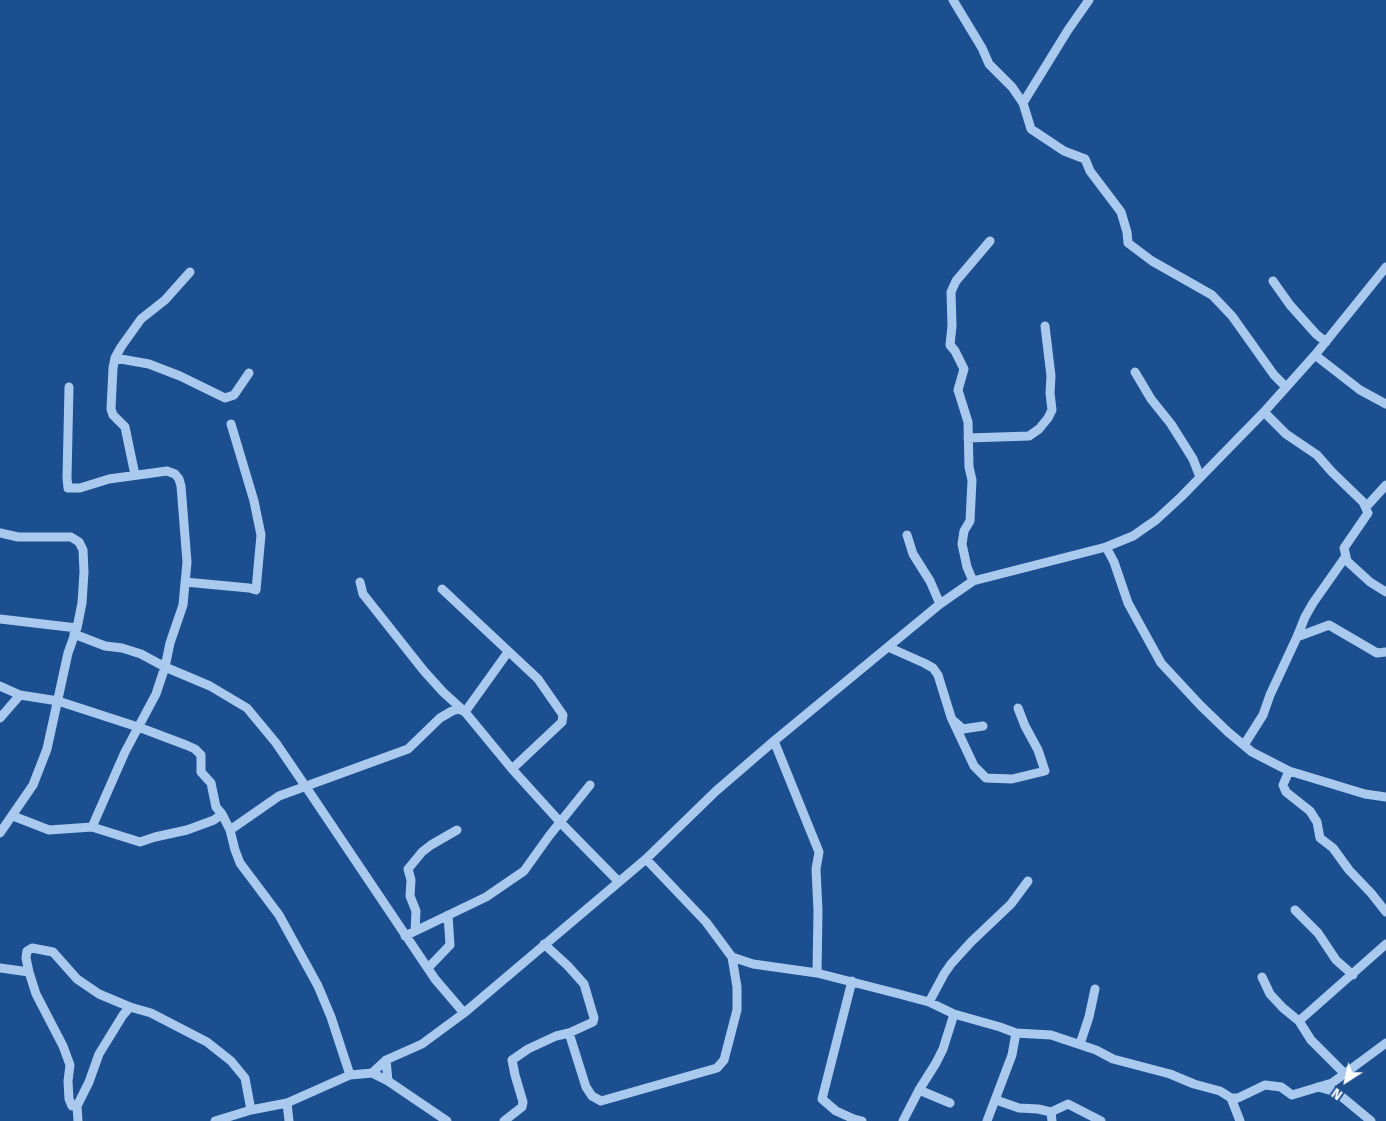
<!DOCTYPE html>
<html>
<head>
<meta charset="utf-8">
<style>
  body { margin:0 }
  #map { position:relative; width:1386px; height:1121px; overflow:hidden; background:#1b4f8f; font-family:"Fira Sans",sans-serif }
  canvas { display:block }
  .north { position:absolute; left:1321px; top:1056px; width:50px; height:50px; -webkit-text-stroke:4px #1b4f8f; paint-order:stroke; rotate:215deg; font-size:14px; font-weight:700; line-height:20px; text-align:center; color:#fff }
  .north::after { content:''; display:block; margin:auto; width:18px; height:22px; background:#fff; clip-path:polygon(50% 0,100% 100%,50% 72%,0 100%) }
</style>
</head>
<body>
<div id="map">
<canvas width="1386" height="1121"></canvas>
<div class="north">N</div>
</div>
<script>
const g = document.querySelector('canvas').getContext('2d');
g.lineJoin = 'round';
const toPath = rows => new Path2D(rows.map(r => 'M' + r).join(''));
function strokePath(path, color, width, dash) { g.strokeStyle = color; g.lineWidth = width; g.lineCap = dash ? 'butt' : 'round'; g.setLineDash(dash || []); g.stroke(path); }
const minor = toPath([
  [953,0,982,48,989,64,1012,87,1023,103,1031,129,1064,151,1085,159,1090,171,1121,212,1127,232,1128,243,1152,261,1212,295,1232,316,1274,375,1286,387],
  [1023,103,1068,30,1089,0],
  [1273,281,1290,305,1316,334,1326,342],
  [1315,355,1360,390,1386,404],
  [115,358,149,364,180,376,225,398,234,395,249,373],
  [1135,372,1151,399,1171,424,1193,459,1200,477],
  [1264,412,1286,434,1317,455,1332,472,1363,502,1368,513,1344,548,1347,561,1370,582,1386,592],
  [968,438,1029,436,1039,429,1048,418,1052,410,1050,393,1051,376,1045,326],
  [135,475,125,427,113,415,111,409,113,368,115,358,121,347,141,319,165,300,190,272],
  [1366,507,1386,485],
  [0,533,18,537,71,537,79,542,83,550,84,572,82,603,77,628,68,653,47,749,33,785,0,833],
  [907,535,913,554,930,581,940,604],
  [1106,547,1114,562,1128,603,1161,663,1201,706,1228,732,1252,752,1289,771,1365,794,1386,797],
  [973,581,967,567,962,544,964,531,970,521,972,480,969,467,968,422,958,390,964,369,955,351,950,345,952,326,951,292,956,281,990,241],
  [185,582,249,588,256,590,261,535,254,501,231,424],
  [360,582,363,594,424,671,443,692,465,712,512,769,561,823,618,881],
  [442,589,538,679,563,715,562,722,512,769],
  [0,619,77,628],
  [74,634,105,646,122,648,141,654,165,667,210,686,247,708,276,743,306,787,435,979,464,1013],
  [1297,637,1305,617,1313,603,1346,556],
  [888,647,924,663,933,668,938,675,951,717,974,766,986,778,1012,779,1045,771,1038,750,1025,726,1018,708],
  [0,686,20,695,58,701,141,728,186,745,195,749,201,755,201,772,211,783,216,807,222,814,230,830,235,850,240,863,279,915,318,986,331,1017,350,1075],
  [0,718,20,695],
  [954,721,963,729,983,726],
  [774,741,819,852,816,869,818,911,817,973],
  [1244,745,1263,715,1270,695,1297,637,1329,625,1377,653,1386,652],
  [1289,771,1283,785,1286,792,1310,811,1317,822,1320,838,1333,848,1349,870,1371,893,1386,912],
  [13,816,49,830,92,827,125,752,156,694,165,667,170,643,183,605,187,562,181,486,179,479,175,474,167,471,109,479,80,488,68,488,67,478,69,387],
  [92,827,140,842,155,837,187,830,214,820,222,814],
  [230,830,279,796,408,749,440,718,452,711,459,709,465,712,508,652],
  [646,859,706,922,732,957,753,964,817,973,899,994,929,1002,954,1014,1000,1027,1016,1033,1012,1055,987,1121],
  [1295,910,1318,933,1336,960,1353,975],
  [415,931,416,911,410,896,411,880,408,869,422,852,431,845,457,830],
  [405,936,486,897,524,871,549,836,590,785],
  [0,968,29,972],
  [428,968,450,945,448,915],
  [1262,977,1270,994,1283,1008,1299,1021],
  [852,981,822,1099,836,1111,854,1119,862,1121],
  [929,1002,944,974,951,964,971,942,1011,904,1028,881],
  [569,1033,586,1087,592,1096,601,1101,717,1068,724,1060,737,1010,737,987,732,957],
  [1016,1033,1051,1035,1096,1050,1113,1059,1170,1074,1194,1084,1220,1091,1231,1098,1240,1121],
  [1080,1044,1089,1017,1095,989],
  [386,1060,388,1081],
  [372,1073,386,1060,422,1044,464,1013,646,859,716,791,774,741,940,604,973,581,1106,547,1133,536,1156,520,1181,497,1264,412,1315,355,1386,267],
  [1345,1074,1311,1040,1299,1021,1386,944],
  [1318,1087,1336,1092,1371,1121],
  [919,1090,950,1103],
  [1231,1098,1238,1098,1265,1085,1281,1087,1292,1095,1332,1083,1386,1043],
  [996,1100,1019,1108,1038,1109,1051,1112,1052,1121],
  [287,1103,289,1121],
  [77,1106,72,1106,69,1099,68,1081,70,1065,63,1046,36,994,29,972,26,958,27,951,32,948,53,952,77,979,99,994,130,1007,151,1013,207,1042,231,1061,245,1078,251,1110],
  [1051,1112,1068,1104,1101,1121],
  [78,1121,77,1106,89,1082,99,1054,123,1015,130,1007],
  [215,1121,251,1110,287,1103,350,1075,372,1073,388,1081,447,1121],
  [504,1121,522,1107,523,1102,515,1075,512,1060,528,1049,556,1036,569,1033,593,1022,594,1018,584,984,568,966,544,944],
  [903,1121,919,1090,936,1063,943,1049,954,1014]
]);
strokePath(minor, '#a9c9ee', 9);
</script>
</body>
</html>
